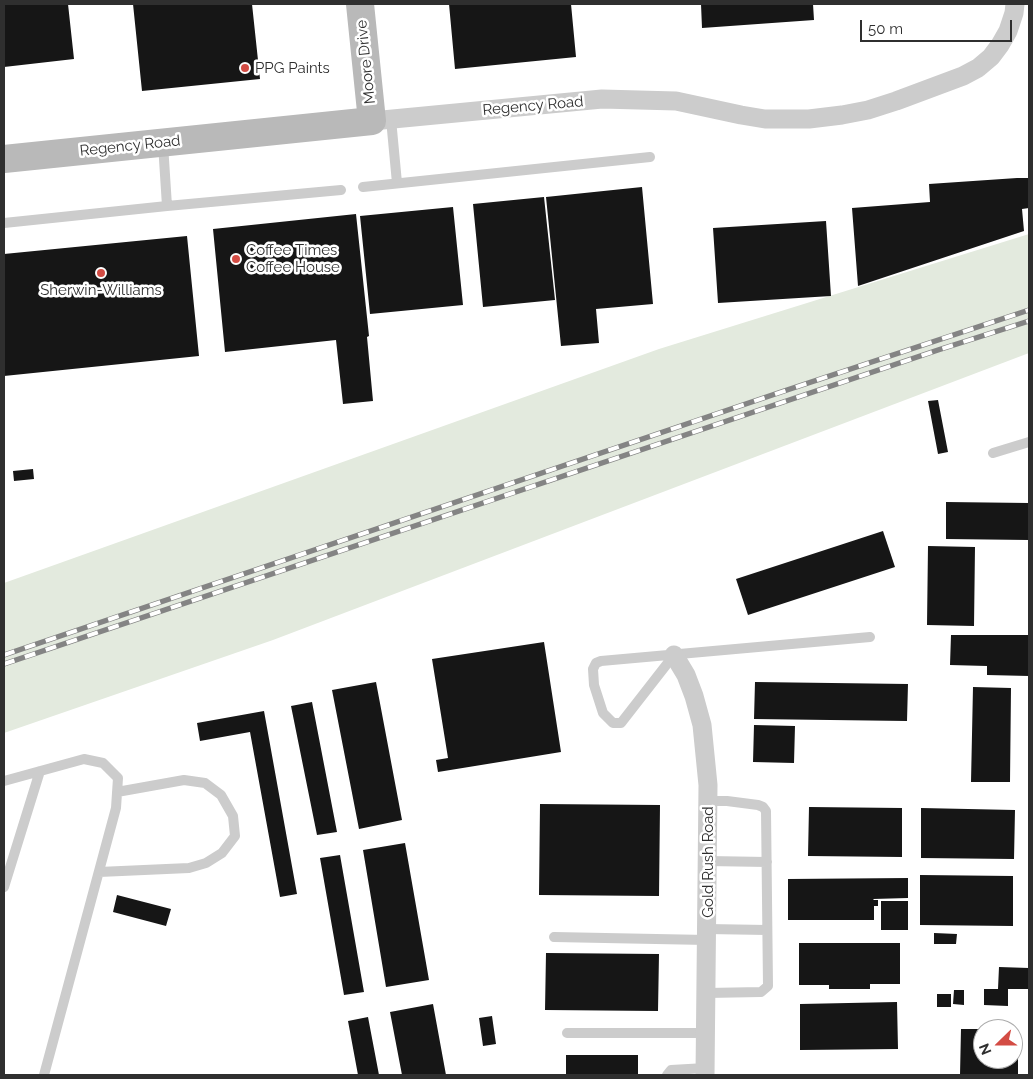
<!DOCTYPE html>
<html>
<head>
<meta charset="utf-8">
<style>
  body { margin:0 }
  #map { position:relative; width:1033px; height:1079px; overflow:hidden; background:#fff; font-family:Raleway,sans-serif }
  canvas { display:block }
  .frame { position:absolute; inset:0; border:5px solid #2f2f2f; pointer-events:none }
  .north { position:absolute; left:973px; top:1019px; width:50px; height:50px; box-sizing:border-box; background:#fff; border:1px solid #acacac; border-radius:50%; rotate:248deg; font-size:14px; font-weight:700; line-height:20px; text-align:center; color:#2f2f2f }
  .north::after { content:''; display:block; margin:auto; width:18px; height:22px; background:#d34c44; clip-path:polygon(50% 0,100% 100%,50% 72%,0 100%) }
  .scale { position:absolute; left:860px; top:20px; width:152px; height:22px; box-sizing:border-box; border:2px solid #2f2f2f; border-top:0; padding-left:6px; font-size:15px; line-height:18px; white-space:nowrap; color:#2f2f2f; -webkit-text-stroke:4px #fff; paint-order:stroke }
</style>
</head>
<body>
<div id="map">
<canvas width="1033" height="1079"></canvas>
<div class="frame"></div>
<div class="north">N</div>
<div class="scale">50 m</div>
</div>
<script>
const g = document.querySelector('canvas').getContext('2d');
g.lineJoin = 'round';
function fill(path, color) { g.fillStyle = color; g.fill(path, 'evenodd'); }
const toPath = rows => new Path2D(rows.map(r => 'M' + r).join(''));
function strokePath(path, color, width, dash) { g.strokeStyle = color; g.lineWidth = width; g.lineCap = dash ? 'butt' : 'round'; g.setLineDash(dash || []); g.stroke(path); }
function label(font, color, halo, rows, align = 'center') {
  g.font = font + ' Raleway,sans-serif'; g.lineWidth = 5; g.setLineDash([]); g.textBaseline = 'middle'; g.strokeStyle = halo; g.fillStyle = color; for (const [text, x, y, turn = 0] of rows) {
    g.save(); g.translate(x, y); g.rotate((+turn || 0) * Math.PI / 180); g.textAlign = isNaN(turn) ? turn : align; if (halo) g.strokeText(text, 0, 0); g.fillText(text, 0, 0); g.restore();
  }
}
const green = toPath([
  [1029,234,1029,353,273,640,4,733,4,583,659,349]
]);
const building = toPath([
  [4,4,68,4,74,59,4,67],
  [133,4,252,4,260,79,142,91],
  [449,4,571,4,576,57,455,69],
  [701,4,813,4,814,20,702,28],
  [1017,178,1029,178,1029,208,1022,209,1024,231,858,286,852,208,930,202,929,184],
  [642,187,653,304,596,309,599,343,561,346,546,197],
  [544,197,555,300,483,307,473,204],
  [453,207,463,305,370,314,360,216],
  [356,214,369,336,367,337,373,401,343,404,336,340,225,352,213,229],
  [826,221,831,296,718,303,713,228],
  [187,236,199,356,4,376,4,254],
  [938,400,948,452,938,454,928,401],
  [33,469,34,479,14,481,13,471],
  [946,502,1029,503,1029,540,946,539],
  [883,531,895,567,748,615,736,579],
  [928,546,975,547,974,626,927,625],
  [951,635,1029,635,1029,676,987,675,987,666,950,665],
  [544,642,561,752,438,772,436,760,448,758,432,659],
  [376,682,402,820,359,829,332,690],
  [755,682,908,684,907,721,754,719],
  [973,687,1011,688,1010,782,971,782],
  [312,702,337,832,317,835,291,706],
  [264,711,297,894,280,897,250,732,200,741,197,723],
  [754,725,795,726,794,763,753,762],
  [540,804,660,805,659,896,539,895],
  [809,807,902,808,902,857,808,856],
  [921,808,1015,810,1014,859,921,858],
  [405,843,429,980,386,987,363,850],
  [340,855,364,992,344,995,320,858],
  [920,875,1013,876,1013,926,920,925],
  [908,878,908,898,873,899,874,900,878,900,878,906,874,906,874,920,788,920,788,879],
  [117,895,171,909,166,926,113,912],
  [881,901,908,901,908,930,881,930],
  [934,933,957,934,956,944,934,944],
  [799,943,900,943,900,984,870,984,870,989,829,989,829,985,799,985],
  [546,953,659,954,658,1011,545,1010],
  [999,967,1029,968,1029,989,1008,989,1008,1006,984,1005,984,989,998,989],
  [954,990,964,990,964,1005,953,1004],
  [937,994,951,994,951,1007,937,1007],
  [897,1002,898,1049,800,1050,800,1004],
  [433,1004,446,1075,402,1075,390,1012],
  [492,1016,496,1044,483,1046,479,1018],
  [368,1017,379,1075,358,1075,348,1021],
  [961,1029,983,1029,983,1059,1013,1059,1013,1030,1018,1030,1018,1075,960,1075],
  [566,1055,638,1055,638,1075,566,1075]
]);
const lane = toPath([
  [391,119,397,183],
  [163,144,167,206],
  [363,187,650,157],
  [4,223,167,206,341,190],
  [993,453,1029,442],
  [674,655,621,723,613,723,603,713,594,685,593,669,596,663,601,661,870,637],
  [4,781,84,759,103,763,118,778,116,808,44,1075],
  [708,861,767,862],
  [99,872,189,868,206,863,222,853,235,836,233,816,221,795,205,783,184,780,117,792],
  [4,887,40,771],
  [707,929,767,930],
  [554,937,707,940],
  [707,993,761,992,768,986,766,811,763,807,758,805,727,801,708,801],
  [567,1033,707,1033],
  [667,1075,671,1070,706,1068]
]);
const street = toPath([
  [372,121,602,99,676,101,741,115,765,119,809,119,842,115,868,110,896,101,963,76,978,68,991,57,1000,45,1008,31,1014,13,1015,4],
  [674,655,686,675,694,696,702,725,708,785,705,1075]
]);
const secondary = toPath([
  [4,159,372,121,360,4]
]);
const rail = toPath([
  [4,655,787,390,1029,310],
  [4,664,938,350,1029,321]
]);
const markers = [
  [245,68,5,"#d34c44"],
  [236,259,5,"#d34c44"],
  [101,273,5,"#d34c44"]
];
const streetNames = [
  ["Moore Drive",366,62,-96],
  ["Regency Road",533,106,-5],
  ["Regency Road",130,146,-6],
  ["Gold Rush Road",708,862,-90]
];
const poiNames = [
  ["PPG Paints",255,68],
  ["Coffee Times",246,250],
  ["Coffee House",246,267],
  ["Sherwin-Williams",101,290,"center"]
];
fill(green, '#e3eade');
fill(building, '#161616');
strokePath(lane, '#ccc', 10);
strokePath(street, '#ccc', 19);
strokePath(secondary, '#b9b9b9', 28);
strokePath(rail, '#848484', 5.5);
strokePath(rail, '#fff', 4, [11]);
for (const [x, y, r, color] of markers) { const dot = new Path2D(); dot.arc(x, y, r, 0, 2 * Math.PI); g.fillStyle = color; g.fill(dot); strokePath(dot, '#fff', 2); }
label('15px', '#2f2f2f', '#fff', streetNames);
label('15px', '#2f2f2f', '#fff', poiNames, 'left');
</script>
</body>
</html>
